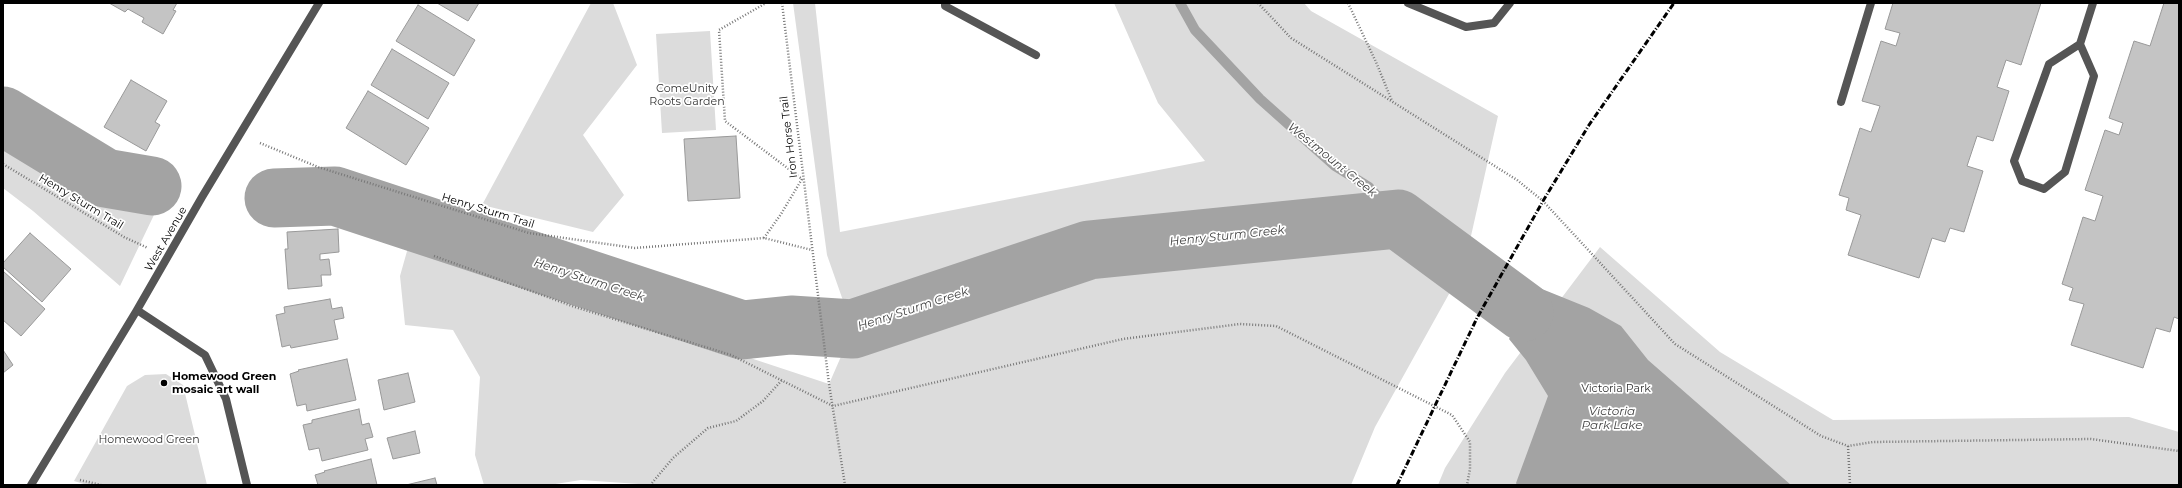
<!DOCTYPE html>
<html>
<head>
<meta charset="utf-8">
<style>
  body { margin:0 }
  #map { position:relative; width:2182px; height:488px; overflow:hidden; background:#fff; font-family:Montserrat,sans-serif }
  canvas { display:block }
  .frame { position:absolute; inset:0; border:4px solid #000; pointer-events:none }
</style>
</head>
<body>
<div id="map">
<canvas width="2182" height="488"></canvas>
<div class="frame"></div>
</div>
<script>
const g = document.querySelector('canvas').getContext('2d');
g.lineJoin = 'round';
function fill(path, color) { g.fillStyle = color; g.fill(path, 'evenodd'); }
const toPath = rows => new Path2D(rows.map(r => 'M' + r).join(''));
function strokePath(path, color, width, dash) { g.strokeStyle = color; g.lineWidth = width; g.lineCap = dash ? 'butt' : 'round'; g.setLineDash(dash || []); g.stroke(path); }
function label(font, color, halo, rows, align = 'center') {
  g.font = font + ' Montserrat,sans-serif'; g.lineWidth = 3.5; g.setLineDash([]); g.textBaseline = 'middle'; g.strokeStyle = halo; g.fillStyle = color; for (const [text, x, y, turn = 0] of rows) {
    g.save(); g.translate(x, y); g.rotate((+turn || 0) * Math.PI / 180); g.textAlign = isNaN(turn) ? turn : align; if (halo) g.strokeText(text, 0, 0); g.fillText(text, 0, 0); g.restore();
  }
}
const green = toPath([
  [591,3,613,3,637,65,583,135,624,195,593,232,482,205],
  [793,3,815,3,840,232,1205,161,1158,103,1114,3,1304,3,1311,11,1498,116,1464,267,1375,427,1351,485,653,485,581,480,549,485,484,485,475,455,480,377,453,330,405,325,400,276,411,237,611,312,829,384,853,329,827,255],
  [710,31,716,130,662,133,656,34],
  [3,89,133,169,175,171,120,286,33,211,3,188],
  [1600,247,1720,352,1833,420,2129,417,2179,432,2179,485,1438,485,1445,468,1505,373],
  [166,374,183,385,207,485,87,485,74,481,127,386,145,375]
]);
const water = toPath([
  [1537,287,1589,308,1621,326,1648,360,1791,485,1517,485,1516,483,1548,396,1526,360,1509,339]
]);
const stream = toPath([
  [1180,3,1195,30,1260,99,1335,166,1369,187,1398,219]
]);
const river = toPath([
  [3,116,105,178,152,186],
  [274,198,335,196,742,330,791,325,853,329,1089,250,1398,219,1524,312]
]);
const building = toPath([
  [109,3,177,3,173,10,176,11,163,34,142,22,144,18,128,9,125,12,109,3],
  [437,3,479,3,468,21,437,3],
  [1893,3,2041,3,2021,65,2006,60,1997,87,2009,91,1993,141,1977,136,1967,166,1983,171,1964,232,1950,228,1945,242,1932,238,1919,278,1848,255,1861,215,1846,210,1849,198,1839,195,1860,128,1871,132,1880,106,1862,101,1881,41,1896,46,1900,33,1885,29,1893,3],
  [2164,3,2179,3,2179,319,2174,317,2170,332,2156,328,2143,368,2071,345,2084,304,2069,300,2073,288,2062,284,2083,217,2095,221,2103,196,2085,190,2105,130,2119,135,2123,123,2109,118,2134,41,2150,46,2164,3],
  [418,5,475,40,454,76,396,41,418,5],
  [392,49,449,83,428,119,371,85,392,49],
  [131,80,167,101,155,122,160,125,146,151,104,127,131,80],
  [368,91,429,128,406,165,346,128,368,91],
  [736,136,740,198,688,201,684,139,736,136],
  [338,229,339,252,320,254,320,260,329,259,331,275,321,275,322,286,288,289,285,249,288,249,287,232,338,229],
  [30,233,71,269,42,302,3,267,3,263,30,233],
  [3,271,45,309,21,336,3,320,3,271],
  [330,299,332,309,342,307,344,318,334,320,338,339,291,348,290,345,282,347,276,315,285,313,284,307,330,299],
  [3,350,13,365,3,373,3,350],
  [347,359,356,400,307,411,306,404,297,406,290,374,299,371,298,370,347,359],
  [408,373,415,402,384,410,378,380,408,373],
  [359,409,362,425,369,423,373,437,365,439,368,450,322,461,319,448,309,450,303,425,312,423,312,420,359,409],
  [415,431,420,453,393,459,387,438,415,431],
  [371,459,377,485,318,485,315,475,325,472,324,471,371,459],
  [435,478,437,485,406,485,435,478]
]);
const path = toPath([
  [782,3,829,384,845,485],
  [1258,3,1291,38,1517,180,1543,201,1675,344,1821,436,1848,446,1873,442,2091,439,2179,451],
  [1348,3,1376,62,1392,101],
  [260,143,318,167,529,233,635,248,764,238,812,250],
  [3,164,124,237,148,248],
  [764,238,781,214,802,179,725,121,719,30,766,3],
  [434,256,575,307,731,355,833,406,1123,339,1240,324,1276,326,1452,415,1470,442,1470,469,1467,485],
  [1848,446,1850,485],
  [80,480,101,485],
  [652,483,673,458,708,428,736,421,763,401,782,380]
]);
const lane = toPath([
  [945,3,945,6,1036,55],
  [1408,3,1466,27,1494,23,1510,3],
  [2080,44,2094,76,2065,172,2044,189,2022,181,2014,161,2049,64,2080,44,2093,3],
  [1841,102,1871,3]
]);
const street = toPath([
  [137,310,205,355,226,399,247,485],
  [31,485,137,310,202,197,319,3]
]);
const rail = toPath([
  [1397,485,1477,318,1543,201,1589,125,1674,3]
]);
const markers = [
  [164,383,4,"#000"]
];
const parkNames = [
  ["ComeUnity",687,89],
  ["Roots Garden",687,102],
  ["Victoria Park",1616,389],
  ["Homewood Green",149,440]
];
const streetNames = [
  ["Iron Horse Trail",789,137,-97],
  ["Henry Sturm Trail",81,202,31],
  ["Henry Sturm Trail",488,211,17],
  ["West Avenue",166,239,-60]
];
const poiNames = [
  ["Homewood Green",172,377],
  ["mosaic art wall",172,390]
];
const waterNames = [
  ["Westmount Creek",1332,160,39],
  ["Henry Sturm Creek",1227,236,-6],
  ["Henry Sturm Creek",589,280,18],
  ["Henry Sturm Creek",913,309,-18],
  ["Victoria",1612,411],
  ["Park Lake",1612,425]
];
fill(green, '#dcdcdc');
fill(water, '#a3a3a3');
strokePath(stream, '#a3a3a3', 10);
strokePath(river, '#a3a3a3', 59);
fill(building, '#c4c4c4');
strokePath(building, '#999', 1);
strokePath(path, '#777', 2.5, [1, 2]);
strokePath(lane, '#555', 8);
strokePath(street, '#555', 8);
strokePath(rail, '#000', 3, [6, 2, 1, 2]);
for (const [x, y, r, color] of markers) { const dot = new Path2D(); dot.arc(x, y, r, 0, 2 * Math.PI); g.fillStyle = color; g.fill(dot); strokePath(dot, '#fff', 1.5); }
label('11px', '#333', '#fff', parkNames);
label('11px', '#000', '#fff', streetNames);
label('bold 11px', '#000', '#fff', poiNames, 'left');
label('italic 12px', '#444', '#fff', waterNames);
</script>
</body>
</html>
